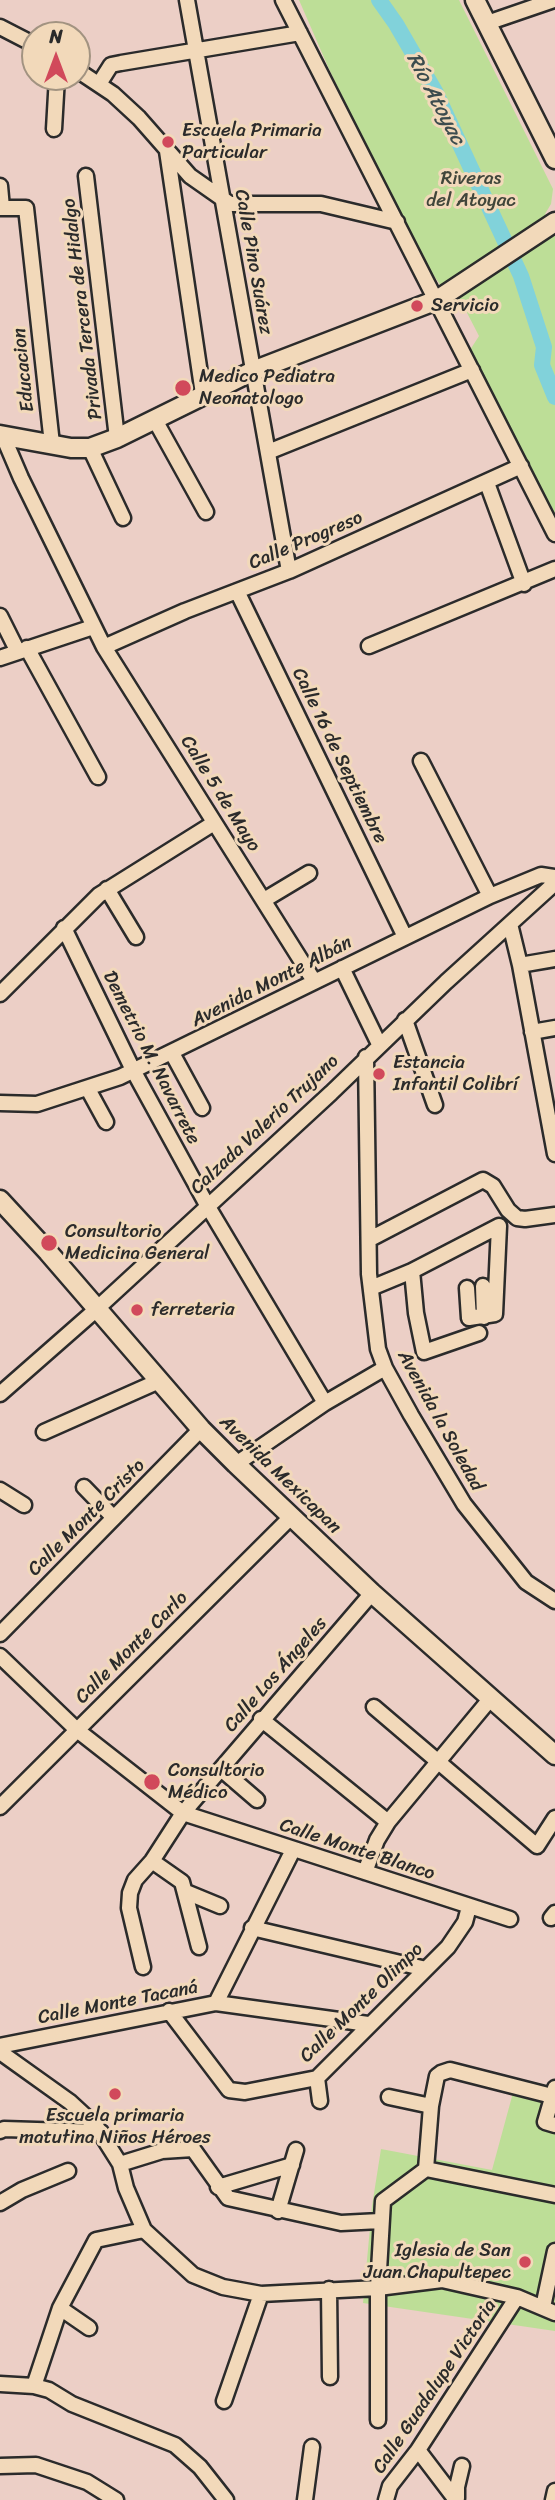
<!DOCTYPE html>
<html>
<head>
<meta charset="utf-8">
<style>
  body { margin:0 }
  #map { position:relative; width:555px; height:2500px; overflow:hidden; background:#eccfc6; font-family:Sriracha,sans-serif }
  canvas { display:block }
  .north { position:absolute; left:21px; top:21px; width:70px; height:70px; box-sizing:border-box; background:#f2d9ba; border:2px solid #a29381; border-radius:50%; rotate:0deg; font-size:19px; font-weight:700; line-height:28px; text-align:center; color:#2b2b2b }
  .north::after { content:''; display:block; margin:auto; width:24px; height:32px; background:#d1495b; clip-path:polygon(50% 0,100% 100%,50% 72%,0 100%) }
</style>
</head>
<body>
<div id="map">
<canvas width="555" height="2500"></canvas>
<div class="north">N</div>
</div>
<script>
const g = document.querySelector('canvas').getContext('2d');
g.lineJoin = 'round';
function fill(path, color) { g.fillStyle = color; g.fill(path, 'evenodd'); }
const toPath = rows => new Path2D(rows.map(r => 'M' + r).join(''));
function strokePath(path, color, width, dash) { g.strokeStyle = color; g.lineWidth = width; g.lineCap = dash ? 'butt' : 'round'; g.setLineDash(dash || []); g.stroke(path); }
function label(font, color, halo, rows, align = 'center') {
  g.font = font + ' Sriracha,sans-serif'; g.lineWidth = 6; g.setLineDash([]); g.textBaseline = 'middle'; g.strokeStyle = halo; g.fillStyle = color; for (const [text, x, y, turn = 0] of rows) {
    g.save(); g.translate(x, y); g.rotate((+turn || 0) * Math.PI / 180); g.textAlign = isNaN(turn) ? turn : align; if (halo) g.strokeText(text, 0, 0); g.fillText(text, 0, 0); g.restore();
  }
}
const green = toPath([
  [299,0,459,0,553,189,551,204,545,214,555,231,555,519,508,431,470,350,479,336,464,307,456,308,419,254,329,69],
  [517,2078,555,2087,555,2331,363,2303,372,2206,381,2149,492,2170]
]);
const river = toPath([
  [379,0,396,24,436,93,521,276,544,347,542,365,555,397]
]);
const minor = toPath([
  [187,0,289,571],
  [283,0,555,534],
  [487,23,554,0],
  [0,27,35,45],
  [77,70,113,94,139,118,190,176,230,204,321,204,397,222],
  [99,84,111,65,121,63,300,33],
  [54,129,57,77],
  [167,151,203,394],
  [86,176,117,438],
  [0,186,2,208],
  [0,208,26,208,52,444],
  [155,420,206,512],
  [3,436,21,478,104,647,314,981],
  [90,448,123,518],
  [268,452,472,370],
  [487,483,524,584],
  [237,591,405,937],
  [0,616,18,652],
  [369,646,555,569],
  [104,647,185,611,289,571,521,466],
  [27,648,98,777],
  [0,658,93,627],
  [421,761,490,896],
  [107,889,136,937],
  [264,900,309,873],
  [510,924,520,965,555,1154],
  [64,928,133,1070,207,1205,325,1403],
  [520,965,555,959],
  [342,968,379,1044],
  [0,994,99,895,214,823],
  [405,1020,435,1105],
  [532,1032,555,1028],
  [172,1053,202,1108],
  [366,1057,369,1274,378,1349,385,1368,411,1415,464,1504,526,1582,555,1601],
  [88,1089,106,1122],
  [0,1103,37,1104,120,1077,490,896,541,875,555,877],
  [370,1239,483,1180,493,1186,508,1210,517,1218,525,1219,555,1215],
  [412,1271,416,1313,424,1352,479,1333],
  [483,1286,484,1317],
  [371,1288,412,1271,499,1226,495,1314,469,1318,467,1288],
  [0,1394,90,1315,331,1093,446,982,555,883],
  [44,1432,159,1381],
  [236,1464,325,1403,385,1368],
  [84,1487,114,1518],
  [0,1490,24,1505],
  [0,1634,201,1429],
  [0,1656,77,1730,183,1813,510,1919],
  [374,1707,537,1846,555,1818],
  [261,1719,388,1822],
  [221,1769,257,1800],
  [0,1807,292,1516],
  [152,1861,182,1882,199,1947],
  [365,1872,377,1840,388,1822,491,1698],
  [186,1892,220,1906],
  [551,1918,555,1913],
  [252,1928,426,1969],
  [143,1967,129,1908,130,1893,135,1880,152,1861,183,1813,372,1593],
  [216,2003,293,1850],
  [169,2011,229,2090,245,2092,317,2078,448,1947,465,1922,469,1907],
  [0,2046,216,2003,368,2024],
  [0,2052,70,2102,96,2126,120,2164,126,2188,144,2230,193,2275,223,2287,261,2294,378,2288,442,2280,517,2297,555,2313],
  [317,2078,320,2101],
  [555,2088,545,2122,555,2125],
  [389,2097,431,2106],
  [0,2131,4,2129,101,2132],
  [120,2164,162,2151,193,2149,228,2198,341,2223,380,2221],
  [426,2169,431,2106,437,2076,441,2073,450,2070,552,2096],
  [218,2187,292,2165],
  [0,2203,22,2190,68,2171],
  [278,2211,296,2150],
  [329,2289,330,2377],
  [543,2307,555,2251],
  [60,2308,89,2328],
  [0,2384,34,2386,49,2390,72,2404,175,2445,200,2467,226,2500],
  [34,2386,60,2308,96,2240,144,2230],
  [224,2401,261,2294],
  [378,2420,378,2288,383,2201,426,2169,555,2195],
  [418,2450,456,2500],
  [0,2466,36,2465,87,2482,116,2500],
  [457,2498,457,2487,462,2466],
  [305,2500,312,2447],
  [386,2500,390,2486,418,2450,517,2297],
  [553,2500,555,2491]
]);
const major = toPath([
  [475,0,555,159],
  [0,435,71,448,90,448,117,438,253,371,437,300,555,222],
  [0,1200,48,1252,201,1429,236,1464,372,1593,555,1755]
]);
const markers = [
  [168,142,7,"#d1495b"],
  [417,306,7,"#d1495b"],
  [183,388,9,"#d1495b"],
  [379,1074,7,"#d1495b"],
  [49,1243,9,"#d1495b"],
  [137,1310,7,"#d1495b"],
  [152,1782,9,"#d1495b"],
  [115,2094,7,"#d1495b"],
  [525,2262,7,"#d1495b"]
];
const poiNames = [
  ["Escuela Primaria",182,131],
  ["Particular",182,153],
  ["Servicio",431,306],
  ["Medico Pediatra",199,377],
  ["Neonatologo",199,399],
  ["Estancia",393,1063],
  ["Infantil Colibrí",393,1085],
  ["Consultorio",65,1232],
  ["Medicina General",65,1254],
  ["ferreteria",151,1310],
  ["Consultorio",168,1771],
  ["Médico",168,1793],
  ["Escuela primaria",115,2116,"center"],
  ["matutina Niños Héroes",115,2138,"center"],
  ["Iglesia de San",511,2251,"right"],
  ["Juan Chapultepec",511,2273,"right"]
];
const parkNames = [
  ["Riveras",471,179],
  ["del Atoyac",471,201]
];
const streetNames = [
  ["Calle Pino Suárez",253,262,80],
  ["Privada Tercera de Hidalgo",83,309,-97],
  ["Educacion",24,370,-96],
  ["Calle Progreso",306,541,-23],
  ["Calle 16 de Septiembre",339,756,64],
  ["Calle 5 de Mayo",220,794,58],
  ["Avenida Monte Albán",272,982,-27],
  ["Demetrio M. Navarrete",151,1058,63],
  ["Calzada Valerio Trujano",265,1125,-43],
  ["Avenida la Soledad",440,1421,61],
  ["Avenida Mexicapan",280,1475,44],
  ["Calle Monte Cristo",87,1518,-45],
  ["Calle Monte Carlo",132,1648,-45],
  ["Calle Los Ángeles",276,1675,-49],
  ["Calle Monte Blanco",357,1850,18],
  ["Calle Monte Tacaná",118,2003,-11],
  ["Calle Monte Olimpo",362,2003,-44],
  ["Calle Guadalupe Victoria",435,2387,-56]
];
const waterNames = [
  ["Río Atoyac",435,99,62]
];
fill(green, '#bdde97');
strokePath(river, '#81d2da', 16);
strokePath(minor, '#2b2b2b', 19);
strokePath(major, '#2b2b2b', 23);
strokePath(minor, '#f2d9ba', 14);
strokePath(major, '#f2d9ba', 18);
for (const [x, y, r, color] of markers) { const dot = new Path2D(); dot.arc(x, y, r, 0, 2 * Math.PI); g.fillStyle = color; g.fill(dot); strokePath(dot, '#f2d9ba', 2.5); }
label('19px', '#2b2b2b', '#f2d9ba', poiNames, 'left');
label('19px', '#41463b', '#f2d9ba', parkNames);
label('19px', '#2b2b2b', '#f2d9ba', streetNames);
label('italic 21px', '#3c4c4e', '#f2d9ba', waterNames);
</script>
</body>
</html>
